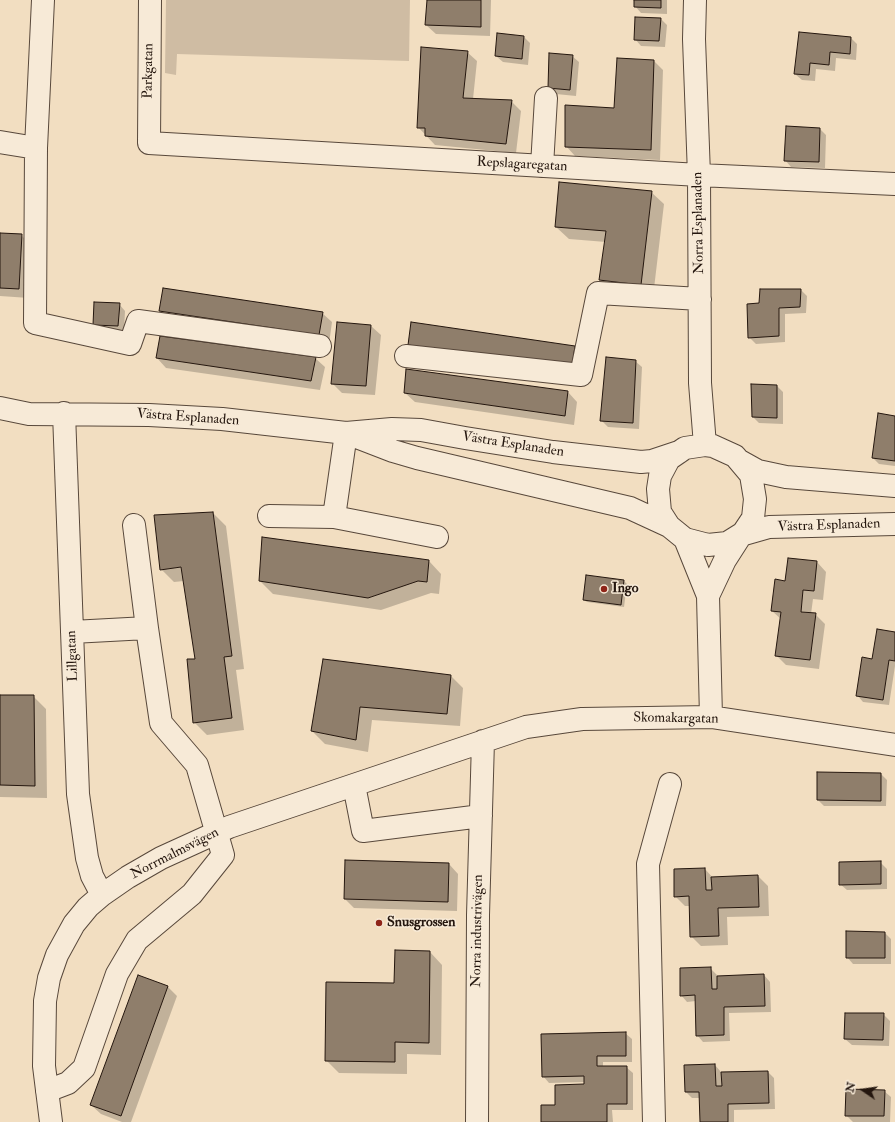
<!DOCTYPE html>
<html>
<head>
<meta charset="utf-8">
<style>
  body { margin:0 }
  #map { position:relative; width:895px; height:1122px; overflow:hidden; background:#f2dec1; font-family:"IM FELL Double Pica",serif }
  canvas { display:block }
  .north { position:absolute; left:843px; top:1070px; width:40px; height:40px; -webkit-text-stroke:3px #f7ead7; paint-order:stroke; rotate:283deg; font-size:11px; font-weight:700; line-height:16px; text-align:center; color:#24160e }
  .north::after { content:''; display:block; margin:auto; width:14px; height:18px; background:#24160e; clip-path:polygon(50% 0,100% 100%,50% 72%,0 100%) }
</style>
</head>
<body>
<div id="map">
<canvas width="895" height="1122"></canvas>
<div class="north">N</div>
</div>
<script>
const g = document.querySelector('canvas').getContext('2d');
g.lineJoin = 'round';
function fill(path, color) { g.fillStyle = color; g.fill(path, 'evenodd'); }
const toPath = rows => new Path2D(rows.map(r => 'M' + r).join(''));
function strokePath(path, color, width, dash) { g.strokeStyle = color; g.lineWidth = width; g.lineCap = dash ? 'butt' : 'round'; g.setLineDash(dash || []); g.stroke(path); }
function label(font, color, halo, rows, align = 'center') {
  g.font = font + ' "IM FELL Double Pica",serif'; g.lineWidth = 3; g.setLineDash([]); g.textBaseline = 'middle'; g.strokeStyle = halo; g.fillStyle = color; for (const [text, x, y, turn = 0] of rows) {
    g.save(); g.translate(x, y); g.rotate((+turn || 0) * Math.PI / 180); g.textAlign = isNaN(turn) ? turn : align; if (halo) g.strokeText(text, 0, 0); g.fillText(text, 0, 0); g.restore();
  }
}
const green = toPath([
  [166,0,410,0,409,61,177,54,176,75,165,73]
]);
const shadow = toPath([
  [428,0,491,0,490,36,436,34,426,25],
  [635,0,667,0,667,14,641,13,635,6],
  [661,19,667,25,665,47,641,46,635,39],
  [799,33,851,38,857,44,856,60,836,58,835,71,816,69,815,81,802,80,795,74],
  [524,37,530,43,528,65,503,62,496,56],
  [467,52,477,61,473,99,511,101,521,111,516,153,435,145,418,127],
  [572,56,579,62,576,96,556,94,549,87],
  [654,61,663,70,660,160,575,156,566,146,615,109],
  [820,129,826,135,825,168,791,167,785,160],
  [651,192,664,204,653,297,613,292,600,279,606,242,569,239,556,227],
  [0,234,21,235,31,245,29,298,0,296],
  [164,290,322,313,332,322,329,344,169,321,160,311],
  [761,290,801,290,807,296,806,313,785,314,785,342,756,344,749,337,760,304],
  [119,304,125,311,124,332,100,330,94,324],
  [338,323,371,326,381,335,375,395,342,393,332,383],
  [157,358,315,358,325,367,320,390,166,368],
  [635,361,642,367,639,429,608,427,601,420],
  [777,386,783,392,783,424,759,423,753,417],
  [568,392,577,402,574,425,415,402,405,393],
  [895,417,895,466,879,464,873,458],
  [213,513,226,526,244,669,236,670,244,730,207,735,194,722,196,660,184,581,174,582,161,569],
  [789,559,817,562,826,572,823,600,813,599,811,614,815,614,825,624,819,669,786,665,776,655,781,619,772,611,786,582],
  [429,561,441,574,439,594,431,593,381,610,273,594,260,581],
  [624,581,627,584,624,607,587,602,584,600],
  [895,633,895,666,889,705,863,702,857,695,873,660],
  [323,660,451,676,463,688,460,726,372,720,368,752,325,744,312,731],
  [0,696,33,696,46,709,47,798,0,797],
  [881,774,887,780,886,806,824,806,818,800],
  [880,862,887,869,887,889,847,890,840,884],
  [449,864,458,874,457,911,354,908,345,899],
  [705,869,713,878,758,876,768,886,769,916,727,917,728,945,701,946,691,936,690,906,685,906,675,896],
  [885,933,891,939,891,964,853,964,847,957],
  [430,952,442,965,441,1055,407,1054,407,1074,339,1073,326,1060,395,984],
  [710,968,717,975,717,977,764,975,770,982,771,1012,729,1013,730,1041,703,1042,697,1035,696,1001,687,1002,681,995],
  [139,976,168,987,177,996,131,1122,122,1122,101,1114,91,1105],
  [883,1014,890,1021,889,1046,852,1045,845,1039],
  [625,1033,632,1039,632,1062,603,1062,603,1067,626,1067,633,1073,633,1110,612,1110,613,1122,542,1122,556,1106,585,1085,585,1082,549,1083,543,1076],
  [715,1065,721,1072,721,1073,768,1072,774,1078,775,1109,734,1110,734,1122,701,1122,700,1098,692,1098,686,1092],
  [884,1091,891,1097,890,1122,853,1122,846,1115]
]);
const building = toPath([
  [427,0,481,0,481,27,425,25,427,0],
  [634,0,661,0,661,8,634,7,634,0],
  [635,17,661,18,659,41,634,40,635,17],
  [799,32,851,37,850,54,830,52,829,65,810,63,809,75,794,74,799,32],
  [497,33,524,36,522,59,495,56,497,33],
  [421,47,468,51,463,98,512,100,506,144,425,136,425,128,417,128,421,47],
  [549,53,573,55,570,90,548,88,549,53],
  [617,58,654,60,651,150,565,147,565,105,614,108,617,58],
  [786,126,820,128,819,162,784,161,786,126],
  [559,182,652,191,641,285,599,280,606,231,555,227,559,182],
  [0,233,22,234,19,289,0,288,0,233],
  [163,288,323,312,319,335,159,311,163,288],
  [760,289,801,289,800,307,779,308,779,336,748,338,747,304,759,303,760,289],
  [94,302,120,303,118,326,93,325,94,302],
  [337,322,371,325,366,386,331,384,337,322],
  [411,322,575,346,572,367,408,345,411,322],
  [160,336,316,357,311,381,156,358,160,336],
  [606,357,636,360,633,423,600,421,606,357],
  [406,369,568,391,565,416,404,393,406,369],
  [751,384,777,385,777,418,752,417,751,384],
  [878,413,895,416,895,461,872,458,878,413],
  [213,512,232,656,224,657,232,718,193,723,187,659,195,659,181,567,160,570,154,515,213,512],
  [262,537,429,560,427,582,418,581,368,598,259,581,262,537],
  [788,558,817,561,814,591,803,590,801,612,816,613,810,660,775,656,781,612,771,611,775,579,785,581,788,558],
  [586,575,624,580,621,605,583,600,586,575],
  [877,629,895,632,895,661,889,660,883,700,856,696,862,657,872,659,877,629],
  [323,659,451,675,447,714,360,707,356,740,311,731,323,659],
  [0,695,34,695,35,786,0,785,0,695],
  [817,772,881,773,881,801,817,800,817,772],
  [345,860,449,863,448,902,344,899,345,860],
  [881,861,881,884,839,885,839,862,881,861],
  [705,868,706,890,712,890,711,877,758,875,759,907,718,908,719,936,690,937,689,896,674,897,674,869,705,868],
  [846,931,885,932,885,958,846,958,846,931],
  [395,950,430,951,429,1043,395,1042,395,1062,325,1061,326,982,394,983,395,950],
  [711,967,712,989,717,989,717,976,764,974,765,1006,724,1007,724,1035,696,1036,695,995,680,996,680,968,711,967],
  [138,975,168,986,121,1116,90,1105,138,975],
  [845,1013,884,1013,883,1040,844,1039,845,1013],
  [626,1032,626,1056,597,1056,597,1066,627,1066,627,1104,607,1104,607,1122,541,1122,541,1105,555,1105,555,1085,584,1084,584,1076,542,1077,541,1034,626,1032],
  [715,1064,716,1086,722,1086,721,1072,768,1071,769,1103,728,1104,728,1122,700,1122,699,1092,685,1092,684,1065,715,1064],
  [846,1089,885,1090,884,1116,845,1116,846,1089]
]);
const minor = toPath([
  [43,0,36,148,35,323,130,344,138,321,320,346],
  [150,0,149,143,699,175,895,184],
  [695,0,694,39,699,175,700,383,705,445],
  [0,142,36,148],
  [542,166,546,98],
  [406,356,581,375,598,293,700,299],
  [0,408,29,414,149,415,222,419,346,433,392,429,421,430,465,438,553,452,641,462,652,461,679,452],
  [64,413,78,794,87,858,92,876,102,895],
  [349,434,393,451,417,458,630,508,669,526],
  [705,445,713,446,735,456,751,475,755,499,753,518,743,533,727,543,708,545,685,539,669,526,660,512,658,489,660,476,669,459,685,448,705,445],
  [740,461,758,471,786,477,895,486],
  [269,516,334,517,346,433],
  [334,517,437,537],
  [741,535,769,527,895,524],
  [685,539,708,596,711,717],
  [708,596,725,560,741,535],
  [72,632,147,628],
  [354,785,363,831,481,816],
  [47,1091,68,1083,84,1068,117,974,137,940,192,894,223,855,197,765,161,723,147,628,134,525],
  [51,1122,44,1066,45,1001,49,978,57,955,74,924,88,907,102,895,128,877,161,858,229,827,526,727,582,719,711,717,895,745],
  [477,1122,478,915,483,741],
  [654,1122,648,864,670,784]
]);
const markers = [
  [604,589,4,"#8f2418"],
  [379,923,4,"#8f2418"]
];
const streetNames = [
  ["Parkgatan",149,71,-89],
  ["Repslagaregatan",522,165,3],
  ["Norra Esplanaden",699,223,-91],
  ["Västra Esplanaden",188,418,4],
  ["Västra Esplanaden",513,445,9],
  ["Västra Esplanaden",829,526,-2],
  ["Lillgatan",73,656,-92],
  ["Skomakargatan",676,719,1],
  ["Norrmalmsvägen",175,854,-27],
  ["Norra industrivägen",478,931,-89]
];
const poiNames = [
  ["Ingo",612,589],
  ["Snusgrossen",387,923]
];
fill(green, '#cfbca3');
fill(shadow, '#0003');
fill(building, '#8f7e6b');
strokePath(building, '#24160e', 1);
strokePath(minor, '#58483b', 24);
strokePath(minor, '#f7ead7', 22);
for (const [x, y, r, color] of markers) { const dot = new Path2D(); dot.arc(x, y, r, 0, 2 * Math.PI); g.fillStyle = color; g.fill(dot); strokePath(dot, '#f7ead7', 1.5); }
label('14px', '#24160e', '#f7ead7', streetNames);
label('bold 14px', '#24160e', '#f7ead7', poiNames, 'left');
</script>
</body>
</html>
